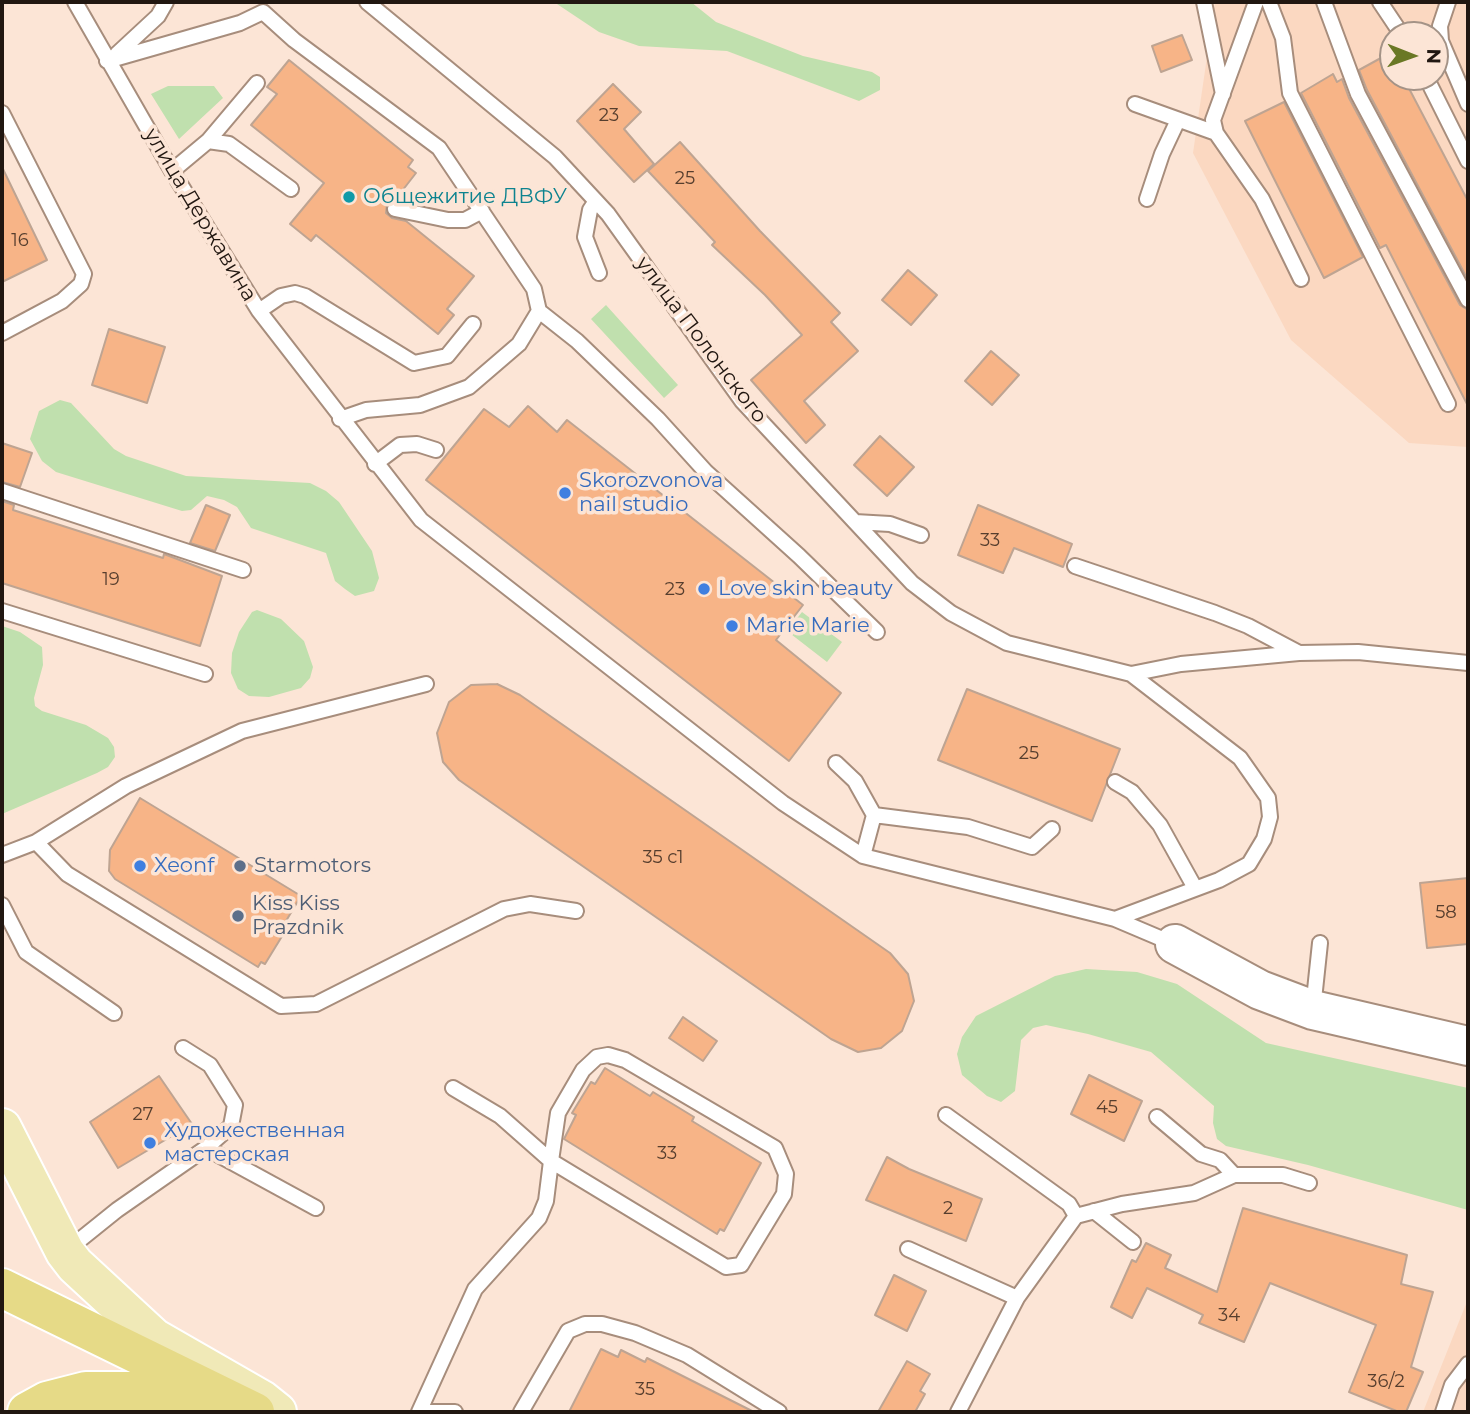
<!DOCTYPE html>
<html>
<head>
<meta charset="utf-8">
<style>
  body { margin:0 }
  #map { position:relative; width:1470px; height:1414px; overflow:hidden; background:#fce5d6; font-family:Montserrat,sans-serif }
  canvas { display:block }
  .frame { position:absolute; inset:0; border:4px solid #211711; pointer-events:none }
  .north { position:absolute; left:1379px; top:21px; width:70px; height:70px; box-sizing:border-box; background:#fce5d6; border:2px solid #a49387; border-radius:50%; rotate:91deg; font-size:19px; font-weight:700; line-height:28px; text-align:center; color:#211711 }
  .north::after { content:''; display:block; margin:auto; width:24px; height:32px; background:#6a7825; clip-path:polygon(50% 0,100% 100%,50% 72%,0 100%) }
</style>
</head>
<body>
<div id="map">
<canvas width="1470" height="1414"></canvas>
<div class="frame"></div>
<div class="north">N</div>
</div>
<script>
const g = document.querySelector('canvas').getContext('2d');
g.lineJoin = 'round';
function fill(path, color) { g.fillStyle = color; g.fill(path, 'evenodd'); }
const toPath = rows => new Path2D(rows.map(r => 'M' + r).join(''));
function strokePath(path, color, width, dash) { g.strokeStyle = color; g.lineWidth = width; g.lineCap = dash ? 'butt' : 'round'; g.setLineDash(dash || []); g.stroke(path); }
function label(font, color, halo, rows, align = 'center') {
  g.font = font + ' Montserrat,sans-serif'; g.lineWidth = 7; g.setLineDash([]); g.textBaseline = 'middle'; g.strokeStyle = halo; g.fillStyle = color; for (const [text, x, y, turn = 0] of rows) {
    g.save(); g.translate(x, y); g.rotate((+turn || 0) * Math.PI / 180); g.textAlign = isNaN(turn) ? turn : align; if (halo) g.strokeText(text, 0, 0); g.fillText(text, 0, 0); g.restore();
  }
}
const built = toPath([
  [1215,2,1468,2,1468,447,1409,443,1291,340,1193,153],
  [1393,35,1435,35,1435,77,1393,77],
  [1468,1299,1468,1412,1423,1412]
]);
const green = toPath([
  [554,2,691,2,716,22,803,56,872,72,880,77,880,90,859,101,727,51,639,46,599,32],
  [168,86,214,86,223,98,179,139,151,94],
  [606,305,678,385,664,398,591,319],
  [60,400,71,403,114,449,126,456,186,476,310,483,326,491,339,502,372,551,379,578,374,591,355,596,345,589,335,581,326,553,251,528,237,507,224,500,207,496,191,510,182,511,56,472,42,461,30,439,39,411],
  [257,610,281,619,304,641,313,667,310,678,301,688,269,697,249,696,238,689,231,673,232,653,239,632,252,612],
  [802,612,842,642,827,662,787,631],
  [2,626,20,632,42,647,43,665,34,698,35,706,42,711,86,725,108,738,114,747,115,757,108,767,97,773,2,814],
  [1086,969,1137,972,1177,984,1266,1043,1468,1088,1468,1210,1308,1165,1226,1146,1217,1139,1213,1123,1214,1106,1151,1052,1088,1034,1046,1025,1033,1028,1021,1040,1015,1091,1001,1102,987,1096,962,1075,957,1054,962,1037,976,1016,1055,976]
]);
const building = toPath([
  [1182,35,1192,60,1161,72,1152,46,1182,35],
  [1390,53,1393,77,1403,77,1468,201,1468,280,1367,90,1359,70,1390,53],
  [289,60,413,160,408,167,416,173,395,200,387,203,386,213,392,218,406,221,474,276,447,309,454,315,438,334,316,235,311,241,290,224,324,183,251,125,277,94,267,87,289,60],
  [1333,74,1337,82,1342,79,1349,98,1460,305,1468,310,1468,406,1386,245,1380,248,1301,93,1333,74],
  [613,84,641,112,624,129,654,164,634,182,577,121,613,84],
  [1284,102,1363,257,1324,278,1245,121,1284,102],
  [680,142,760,231,840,313,831,322,858,351,804,401,825,425,806,443,751,380,802,335,765,295,712,245,715,242,648,171,680,142],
  [2,167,47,260,2,282,2,167],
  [908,270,937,295,911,325,882,300,908,270],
  [109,329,165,347,147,403,92,385,109,329],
  [991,351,1019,375,992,405,965,381,991,351],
  [528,406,557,432,567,420,803,605,776,640,841,693,789,761,426,480,484,409,509,427,528,406],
  [880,436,914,467,887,496,854,465,880,436],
  [2,443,32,453,20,487,2,482,2,443],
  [2,501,14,505,13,510,163,558,164,554,222,576,200,646,2,583,2,501],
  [206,505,230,515,215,551,190,543,206,505],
  [978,505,1072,544,1063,567,1014,548,1003,573,958,555,978,505],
  [497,684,520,695,890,953,908,974,914,1001,902,1031,881,1048,858,1052,831,1039,459,780,443,762,437,733,449,702,471,685,497,684],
  [967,689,1120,749,1092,821,938,760,967,689],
  [140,798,301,896,280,931,284,933,265,964,261,962,258,967,115,879,109,871,110,850,140,798],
  [1468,878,1468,944,1427,948,1420,883,1468,878],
  [683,1017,717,1041,703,1061,669,1038,683,1017],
  [605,1068,650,1096,653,1092,694,1117,692,1121,761,1163,724,1231,720,1229,717,1234,564,1139,576,1115,572,1113,591,1082,595,1084,605,1068],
  [1089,1075,1142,1101,1124,1141,1071,1114,1089,1075],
  [159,1076,192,1124,118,1168,90,1122,159,1076],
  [887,1157,909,1169,982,1199,966,1241,866,1200,887,1157],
  [1243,1208,1407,1255,1401,1284,1433,1292,1411,1367,1423,1372,1406,1412,1399,1412,1349,1392,1376,1325,1270,1283,1244,1342,1199,1323,1203,1315,1147,1288,1132,1318,1111,1307,1132,1260,1136,1262,1146,1243,1171,1255,1165,1268,1217,1292,1243,1208],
  [894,1275,926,1291,907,1331,875,1315,894,1275],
  [601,1349,618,1357,621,1350,645,1362,647,1358,754,1412,569,1412,601,1349],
  [907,1361,930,1374,920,1391,925,1394,915,1412,878,1412,907,1361]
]);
const lane = toPath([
  [75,2,172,171,259,311,421,520,783,803,863,856,1115,919,1174,944],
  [367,2,555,157,608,214,742,401,912,583,951,613,1007,643,1131,674,1240,758,1268,798,1270,817,1264,839,1249,864,1219,880,1115,919],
  [1204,2,1223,94],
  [1256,2,1213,120,1216,133,1262,199,1301,279],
  [1269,2,1283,38,1290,93,1448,404],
  [1324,2,1358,94,1468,300],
  [1380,2,1402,35],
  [1448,2,1440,26,1441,41,1468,104],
  [117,54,158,16,166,2],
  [107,61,240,23,263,12,294,40,439,148,534,289,539,311,577,341,658,419,706,472,799,556,877,632],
  [1426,77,1468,161],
  [1135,104,1216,133],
  [2,113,84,274,81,284,62,301,2,333],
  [208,141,229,144,291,189],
  [172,171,208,141,257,83],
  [1147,199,1162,154,1178,120],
  [596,201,590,210,585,237,599,273],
  [395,209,448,220,465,220,482,211],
  [259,311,281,296,295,293,305,296,414,363,447,356,473,324],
  [340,419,366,410,420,405,469,387,519,344,539,311],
  [375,464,400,445,417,444,436,450],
  [2,491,243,570],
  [855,522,890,524,921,535],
  [1075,566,1215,613,1248,626,1299,653],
  [2,611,205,674],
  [1131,674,1181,664,1299,653,1358,652,1468,663],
  [836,763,855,781,874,815,863,856],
  [1115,782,1132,792,1160,825,1195,888],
  [874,815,968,827,1032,847,1052,829],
  [36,842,67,874,281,1006,316,1004,504,909,530,904,576,911],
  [2,855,36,842,126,786,242,731,426,684],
  [2,905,26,952,114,1013],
  [1313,1009,1320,943],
  [946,1115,1069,1204,1076,1216],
  [1157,1117,1201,1154,1220,1160,1234,1175],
  [206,1148,316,1208],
  [1094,1211,1133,1242],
  [1076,1216,1122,1204,1194,1193,1234,1175,1283,1175,1309,1183],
  [908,1249,1017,1298],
  [66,1251,117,1210,206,1148,231,1126,235,1105,210,1065,183,1048],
  [419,1412,475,1289,539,1218,546,1201,551,1161,558,1113,583,1070,597,1057,608,1055,625,1060,775,1148,786,1174,784,1194,741,1265,726,1267,551,1161,500,1116,453,1088],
  [419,1412,455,1412],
  [521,1412,568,1331,585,1324,602,1324,635,1333,687,1355,779,1412],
  [958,1412,1017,1298,1076,1216],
  [1443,1412,1452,1385,1468,1364]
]);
const secondary = toPath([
  [1175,944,1260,990,1313,1010,1468,1046]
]);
const primary = toPath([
  [2,1128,65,1252,75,1265,154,1338,262,1400,277,1412]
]);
const highway = toPath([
  [2,1288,255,1412],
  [27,1412,47,1401,86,1391,131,1391,200,1412]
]);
const markers = [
  [349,197,7,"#0f9aa8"],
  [565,493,7,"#3f7fe0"],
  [704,589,7,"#3f7fe0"],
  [732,626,7,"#3f7fe0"],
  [140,866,7,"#3f7fe0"],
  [240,866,7,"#5c6f8a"],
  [238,916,7,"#5c6f8a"],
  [150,1143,7,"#3f7fe0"]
];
const numberNames = [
  ["23",609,116],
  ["25",685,179],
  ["16",20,241],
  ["33",990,541],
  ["19",111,580],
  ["23",675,590],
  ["25",1029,754],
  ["35 с1",663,858],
  ["58",1446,913],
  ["45",1107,1108],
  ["27",143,1115],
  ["33",667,1154],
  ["2",948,1209],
  ["34",1229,1316],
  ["36/2",1386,1382],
  ["35",645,1390]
];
const cultureNames = [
  ["Общежитие ДВФУ",363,197]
];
const streetNames = [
  ["улица Державина",200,215,59],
  ["улица Полонского",701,340,53]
];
const shopNames = [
  ["Skorozvonova",579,481],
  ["nail studio",579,505],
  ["Love skin beauty",718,589],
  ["Marie Marie",746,626],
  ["Xeonf",154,866],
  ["Художественная",164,1131],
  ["мастерская",164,1155]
];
const serviceNames = [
  ["Starmotors",254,866],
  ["Kiss Kiss",252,904],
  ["Prazdnik",252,928]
];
fill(built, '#fbd8c1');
fill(green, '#c0e0ae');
fill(building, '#f7b487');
strokePath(building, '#bea492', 2);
strokePath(lane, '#a78d7c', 18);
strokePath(secondary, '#a78d7c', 42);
strokePath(primary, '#fff', 42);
strokePath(highway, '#fff', 42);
strokePath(lane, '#fff', 14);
strokePath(secondary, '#fff', 38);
strokePath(primary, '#f0e9b7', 38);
strokePath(highway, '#e6da87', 38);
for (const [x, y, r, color] of markers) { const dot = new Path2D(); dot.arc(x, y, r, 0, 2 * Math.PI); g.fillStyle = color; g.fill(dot); strokePath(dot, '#fce5d6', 2.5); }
label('18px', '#563e2e', null, numberNames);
label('21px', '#0d838f', '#fce5d6', cultureNames, 'left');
label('21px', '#211711', '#fce5d6', streetNames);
label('21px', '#366cbe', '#fce5d6', shopNames, 'left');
label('21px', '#4e5e75', '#fce5d6', serviceNames, 'left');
</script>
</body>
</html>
